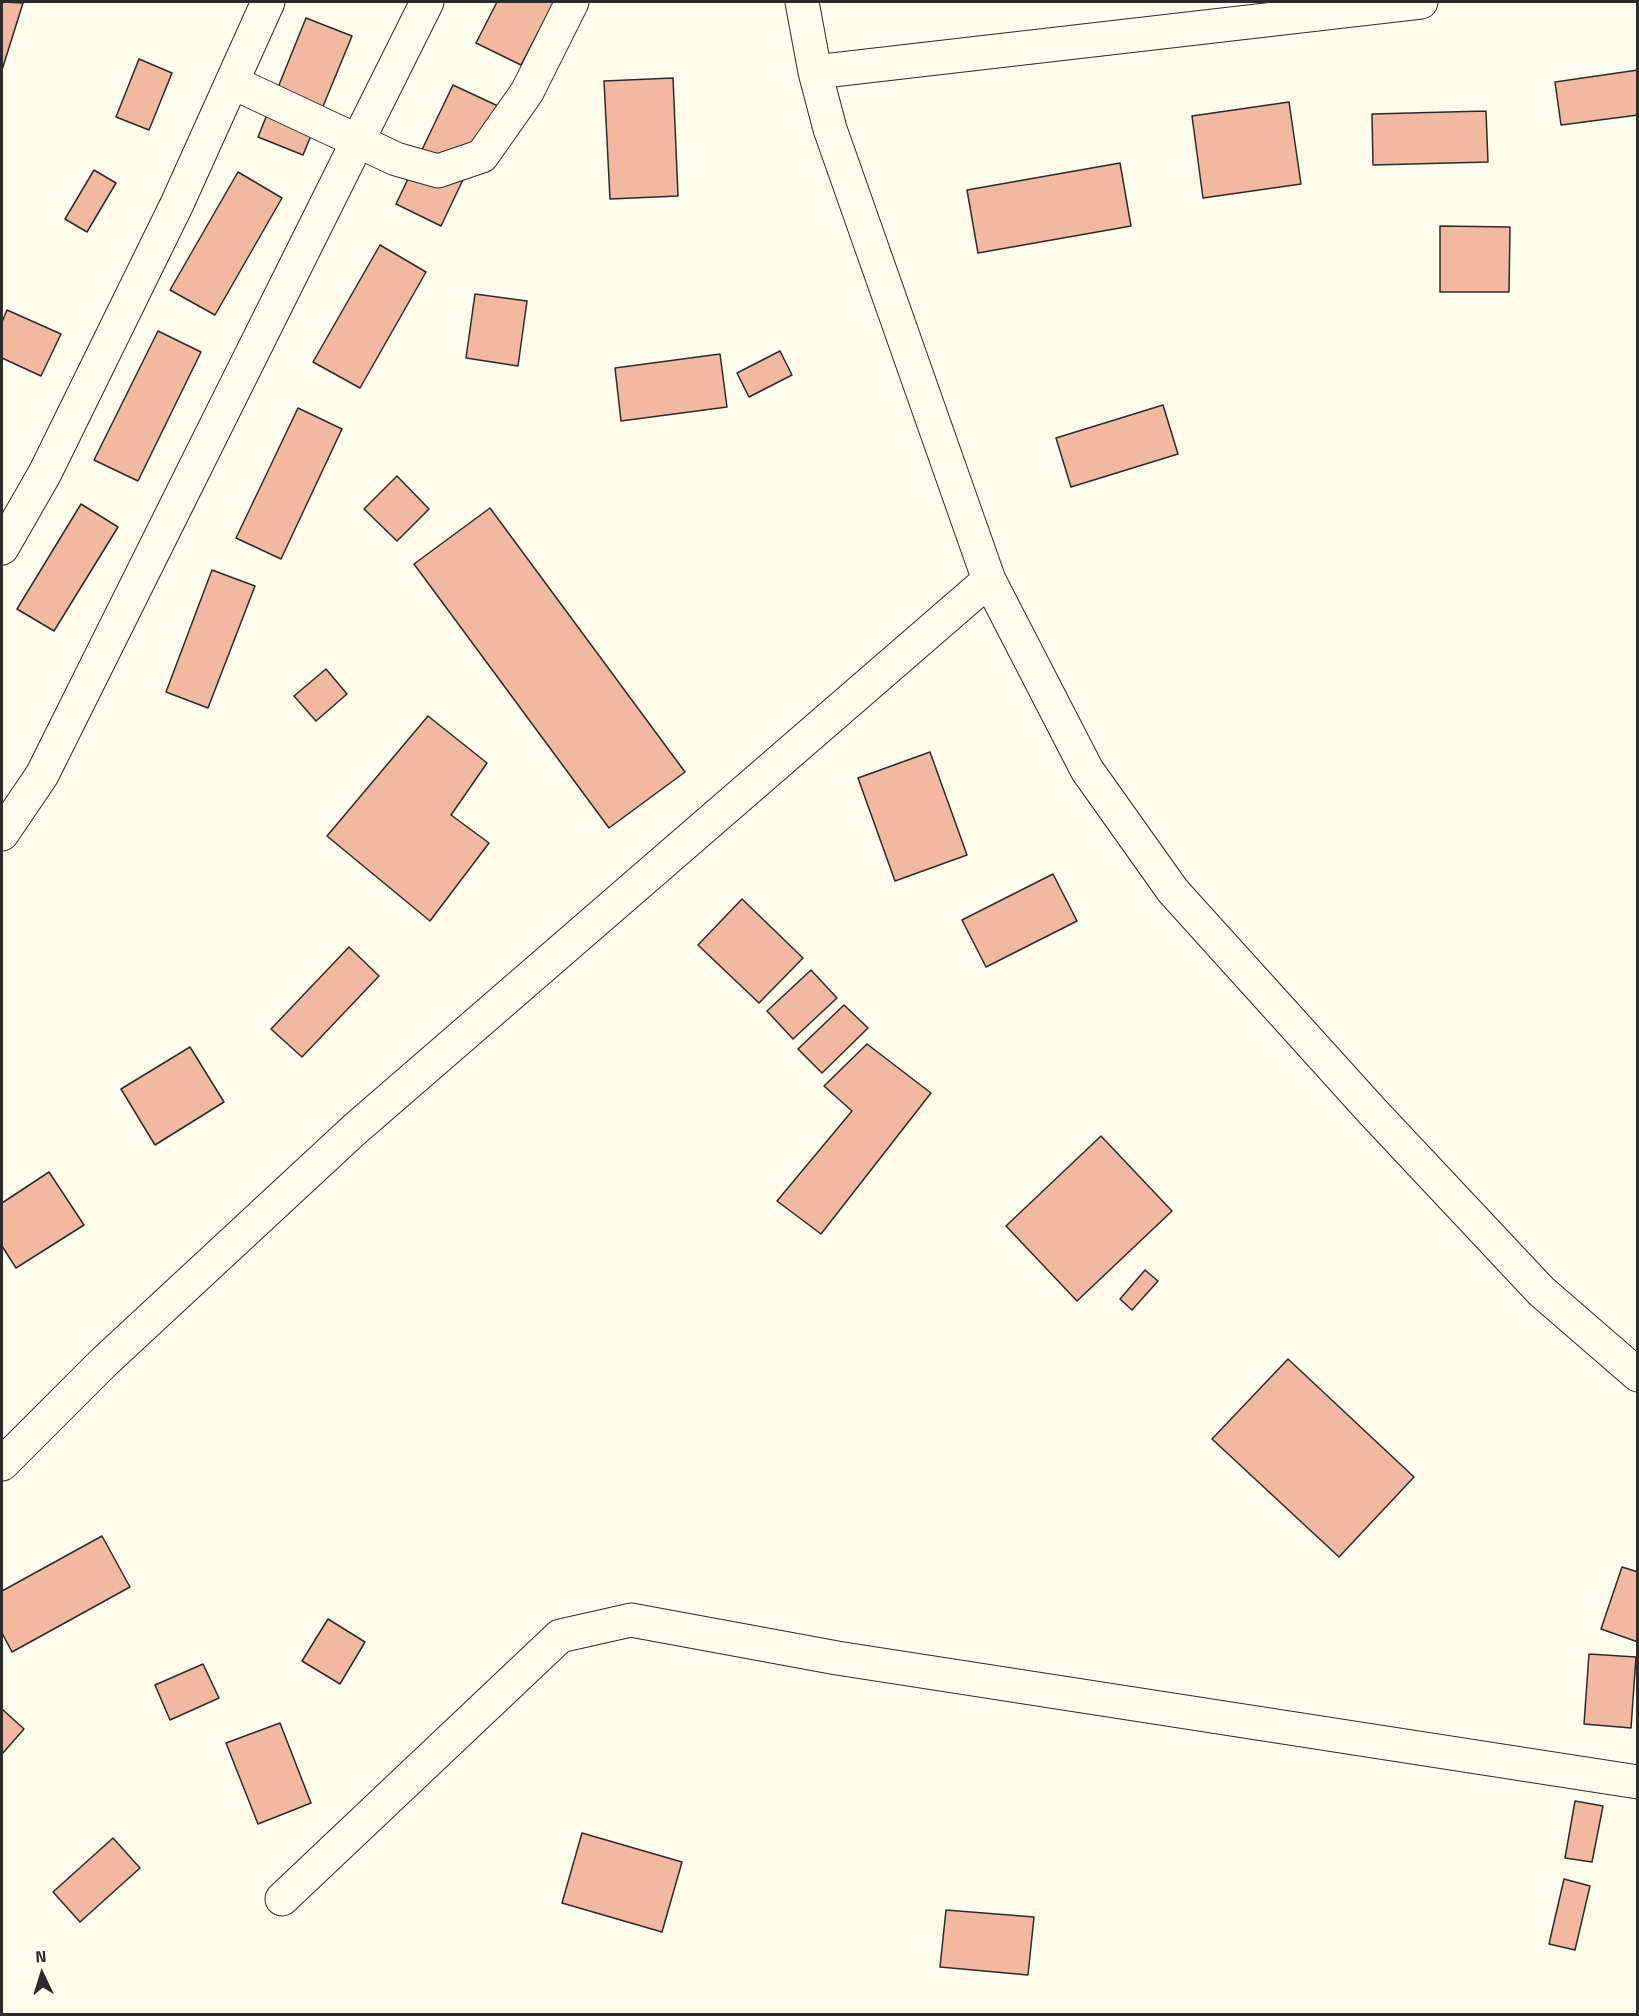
<!DOCTYPE html>
<html>
<head>
<meta charset="utf-8">
<style>
  body { margin:0 }
  #map { position:relative; width:1639px; height:2016px; overflow:hidden; background:#fdfbea; font-family:"Titillium Web",sans-serif }
  canvas { display:block }
  .frame { position:absolute; inset:0; border:3px solid #2b2b2b; pointer-events:none }
  .north { position:absolute; left:12px; top:1944px; width:60px; height:60px; -webkit-text-stroke:4px #fdfbea; paint-order:stroke; rotate:356deg; font-size:16px; font-weight:700; line-height:24px; text-align:center; color:#2b2b2b }
  .north::after { content:''; display:block; margin:auto; width:21px; height:27px; background:#2b2b2b; clip-path:polygon(50% 0,100% 100%,50% 72%,0 100%) }
</style>
</head>
<body>
<div id="map">
<canvas width="1639" height="2016"></canvas>
<div class="frame"></div>
<div class="north">N</div>
</div>
<script>
const g = document.querySelector('canvas').getContext('2d');
g.lineJoin = 'round';
function fill(path, color) { g.fillStyle = color; g.fill(path, 'evenodd'); }
const toPath = rows => new Path2D(rows.map(r => 'M' + r).join(''));
function strokePath(path, color, width, dash) { g.strokeStyle = color; g.lineWidth = width; g.lineCap = dash ? 'butt' : 'round'; g.setLineDash(dash || []); g.stroke(path); }
const building = toPath([
  [2,2,23,3,2,70,2,2],
  [497,2,554,2,521,65,476,43,497,2],
  [306,18,352,36,303,155,258,137,306,18],
  [139,59,172,73,149,130,116,117,139,59],
  [1638,70,1638,115,1561,125,1555,82,1638,70],
  [673,78,678,196,610,199,604,81,673,78],
  [453,85,498,106,441,226,396,204,453,85],
  [1289,102,1301,184,1203,198,1192,116,1289,102],
  [1486,111,1488,162,1373,165,1372,114,1486,111],
  [1120,163,1131,226,978,253,967,190,1120,163],
  [94,170,116,183,87,232,65,219,94,170],
  [238,172,282,198,215,315,170,290,238,172],
  [1440,226,1510,227,1509,292,1440,292,1440,226],
  [380,245,426,272,360,388,313,362,380,245],
  [475,294,527,301,518,366,466,358,475,294],
  [7,310,61,334,41,376,2,358,2,322,7,310],
  [158,331,201,352,138,481,94,460,158,331],
  [780,351,792,375,749,397,737,373,780,351],
  [720,354,727,407,621,421,615,368,720,354],
  [1163,405,1178,454,1071,487,1056,438,1163,405],
  [298,408,342,429,281,559,236,538,298,408],
  [397,476,429,509,397,541,364,509,397,476],
  [81,504,118,527,54,631,17,609,81,504],
  [490,508,685,772,609,828,414,564,490,508],
  [212,570,255,586,208,708,166,692,212,570],
  [326,669,347,694,316,721,294,696,326,669],
  [428,716,487,763,451,815,489,843,430,921,327,836,428,716],
  [930,752,967,855,895,881,858,778,930,752],
  [1053,874,1077,921,986,967,962,920,1053,874],
  [742,899,803,958,759,1003,698,945,742,899],
  [349,947,379,976,302,1057,271,1029,349,947],
  [811,970,837,998,793,1039,767,1011,811,970],
  [844,1005,868,1028,822,1073,798,1049,844,1005],
  [867,1044,931,1093,821,1234,777,1201,852,1111,824,1086,867,1044],
  [190,1047,224,1102,155,1145,121,1089,190,1047],
  [1101,1136,1172,1211,1077,1301,1006,1226,1101,1136],
  [49,1172,84,1225,16,1268,2,1246,2,1203,49,1172],
  [1145,1270,1158,1281,1132,1310,1120,1299,1145,1270],
  [1288,1359,1414,1477,1339,1557,1212,1439,1288,1359],
  [102,1536,130,1587,12,1652,2,1633,2,1591,102,1536],
  [1622,1567,1638,1572,1638,1642,1601,1629,1622,1567],
  [328,1619,365,1642,340,1684,302,1661,328,1619],
  [1589,1654,1636,1657,1631,1728,1584,1724,1589,1654],
  [203,1664,219,1698,170,1720,155,1685,203,1664],
  [2,1709,24,1729,2,1754,2,1709],
  [280,1723,311,1803,258,1824,226,1743,280,1723],
  [1575,1801,1603,1806,1592,1862,1565,1858,1575,1801],
  [582,1833,682,1862,662,1932,562,1903,582,1833],
  [113,1838,140,1868,80,1922,53,1892,113,1838],
  [1564,1879,1590,1886,1575,1950,1549,1944,1564,1879],
  [946,1910,1034,1917,1028,1975,940,1967,946,1910]
]);
const street = toPath([
  [802,2,815,72,830,129,989,580,1087,770,1173,891,1372,1111,1541,1291,1638,1375],
  [815,72,1421,2],
  [234,83,396,159,438,171,482,156,527,92,572,2],
  [2,548,45,473,177,204,268,2],
  [2,834,42,775,427,2],
  [2,1464,103,1363,354,1130,989,580],
  [282,1899,560,1636,631,1620,837,1658,1638,1782]
]);
fill(building, '#f2b8a0');
strokePath(building, '#2b2b2b', 1.5);
strokePath(street, '#2b2b2b', 35);
strokePath(street, '#fdfbea', 33);
</script>
</body>
</html>
